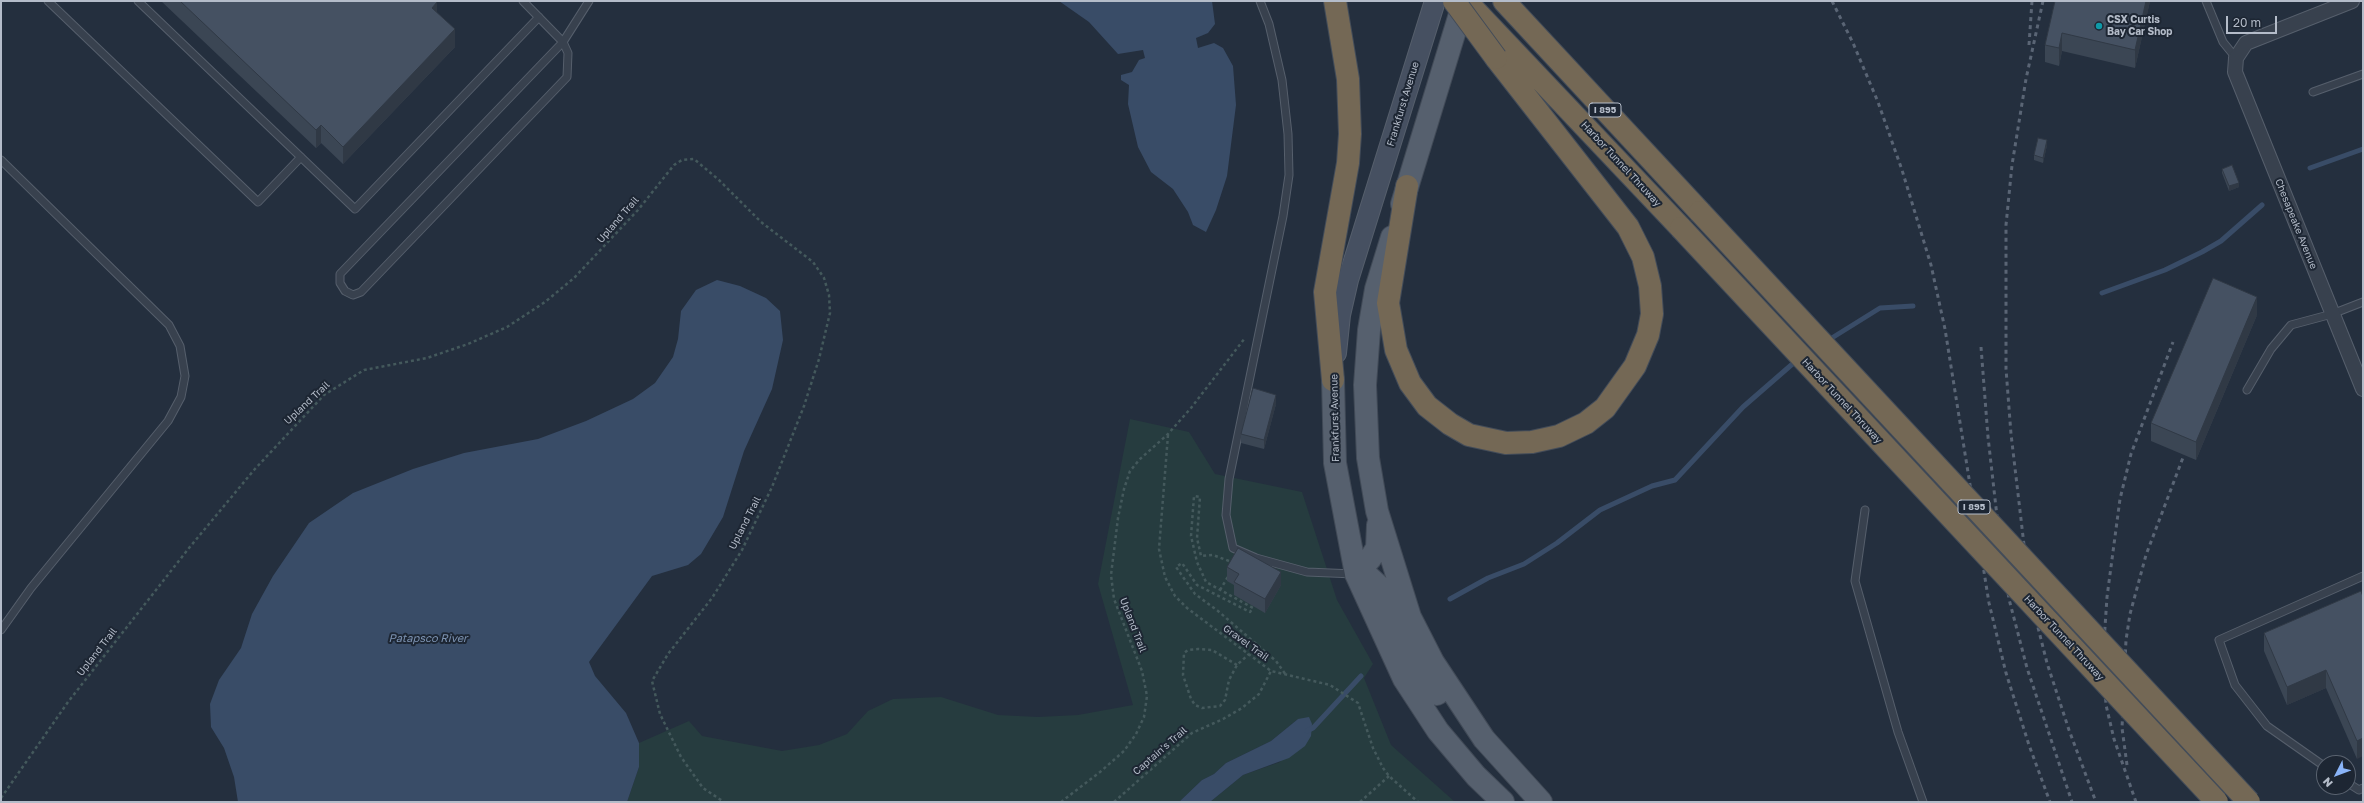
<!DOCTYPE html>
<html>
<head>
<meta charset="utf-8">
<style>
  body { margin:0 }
  #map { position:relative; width:2364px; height:803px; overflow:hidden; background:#242f3e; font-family:"Golos Text",sans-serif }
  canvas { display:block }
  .frame { position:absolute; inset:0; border:2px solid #b4bcc9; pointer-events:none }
  .north { position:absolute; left:2316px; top:755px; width:40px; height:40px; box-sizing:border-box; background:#1d2633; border:1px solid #59626f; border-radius:50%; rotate:228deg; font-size:11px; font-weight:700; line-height:16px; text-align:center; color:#b4bcc9 }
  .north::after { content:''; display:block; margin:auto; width:14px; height:18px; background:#8ab4f8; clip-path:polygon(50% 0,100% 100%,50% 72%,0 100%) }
  .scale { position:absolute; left:2226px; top:16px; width:51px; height:18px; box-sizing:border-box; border:2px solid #b4bcc9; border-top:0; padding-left:5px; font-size:12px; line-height:14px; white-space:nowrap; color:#b4bcc9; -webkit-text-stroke:3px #1d2633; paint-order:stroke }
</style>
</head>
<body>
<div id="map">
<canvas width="2364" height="803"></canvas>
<div class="frame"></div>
<div class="north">N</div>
<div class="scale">20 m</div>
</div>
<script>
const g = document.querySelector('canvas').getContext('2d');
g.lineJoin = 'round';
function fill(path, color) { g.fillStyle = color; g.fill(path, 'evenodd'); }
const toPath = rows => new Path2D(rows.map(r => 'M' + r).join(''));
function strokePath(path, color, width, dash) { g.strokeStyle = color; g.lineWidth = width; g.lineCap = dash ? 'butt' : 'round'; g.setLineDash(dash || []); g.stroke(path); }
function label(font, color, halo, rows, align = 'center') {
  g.font = font + ' "Golos Text",sans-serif'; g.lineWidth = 4; g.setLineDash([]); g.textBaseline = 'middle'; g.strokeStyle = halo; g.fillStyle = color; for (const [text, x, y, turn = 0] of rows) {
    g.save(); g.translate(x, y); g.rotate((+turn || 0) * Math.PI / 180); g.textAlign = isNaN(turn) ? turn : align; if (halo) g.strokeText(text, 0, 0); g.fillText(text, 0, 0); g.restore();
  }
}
const green = toPath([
  [1130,419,1189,432,1215,474,1302,492,1337,600,1373,664,1364,678,1391,745,1455,802,1210,802,1243,775,1280,762,1298,719,1271,741,1226,763,1214,774,1202,780,1179,802,627,802,639,767,639,743,689,721,702,736,782,751,819,745,847,734,868,711,893,699,941,697,998,715,1038,717,1078,715,1133,705,1098,584]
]);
const water = toPath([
  [1059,1,1212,1,1215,24,1208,33,1196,38,1198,48,1214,43,1223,48,1233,66,1236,105,1227,176,1216,210,1206,232,1193,225,1188,212,1173,189,1151,172,1138,147,1128,104,1129,85,1121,80,1121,75,1132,72,1139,60,1145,58,1143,50,1118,54,1089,22],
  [717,280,740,286,766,298,780,311,783,340,772,389,744,451,723,517,701,554,688,565,652,576,589,662,595,676,626,713,639,743,639,767,627,802,238,802,234,777,224,748,211,727,210,704,219,680,241,648,252,614,273,576,309,523,353,493,413,469,464,453,538,439,586,421,633,399,655,383,673,357,678,339,681,311,696,290],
  [1309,717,1312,724,1311,736,1305,746,1289,758,1243,775,1210,802,1179,802,1202,780,1214,774,1226,763,1271,741,1298,719]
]);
const stream = toPath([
  [2310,168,2363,149],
  [2102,293,2165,270,2202,252,2221,241,2262,205],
  [1827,341,1880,308,1913,306],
  [1450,599,1488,578,1524,564,1557,543,1600,510,1652,486,1675,480,1743,407,1797,360],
  [1307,731,1313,728,1361,676]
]);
const path = toPath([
  [1168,435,1159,549,1165,577,1175,596,1187,608,1271,671,1330,685,1358,703,1373,748,1383,768,1389,776,1418,802],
  [1229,561,1213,555,1201,556,1197,538,1200,497,1194,496,1191,536,1197,562,1206,582,1253,608,1250,612,1197,585,1182,563,1176,567,1195,594,1218,611,1276,661,1286,675],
  [1220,590,1229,575],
  [1237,665,1212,650,1198,649,1188,650,1184,653,1183,675,1191,699,1195,705,1202,708,1220,706,1225,700,1229,680,1237,665,1249,654],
  [1,798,68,702,189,548,254,470,324,395,364,370,427,358,468,344,507,327,545,302,574,278,638,210,674,165,682,160,694,159,719,180,761,222,813,262,824,278,829,295,830,313,819,359,804,406,772,487,742,550,712,598,668,654,652,681,660,714,681,757,703,788,724,802],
  [1061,802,1100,772,1124,751,1136,734,1144,717,1147,696,1142,671,1114,599,1111,575,1118,518,1124,489,1130,471,1140,459,1168,434,1191,408,1245,338],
  [1114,802,1192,733,1223,719,1242,708,1259,694,1271,671],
  [1360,802,1389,776]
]);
const service = toPath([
  [48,1,258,202,301,157],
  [138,1,355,209,539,17],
  [523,1,563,42,589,1],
  [1260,1,1269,24,1282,80,1288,134,1289,175,1283,216,1229,479,1226,515,1233,548,1256,558,1307,572,1354,574],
  [2206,1,2223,42,2236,58],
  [563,42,568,53,567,77,361,292,353,295,345,291,340,283,340,274,563,42],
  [2313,92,2363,74],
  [1,160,169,325,180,346,185,376,181,397,168,421,31,588,1,630],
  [2247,390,2271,349,2291,325,2332,314,2363,302],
  [1865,510,1855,581,1898,732,1923,802],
  [2324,766,2267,726,2235,685,2219,640,2363,576],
  [2348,783,2359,790,2363,788]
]);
const minor = toPath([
  [2352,1,2246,43,2236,58,2235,72,2363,389]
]);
const secondary = toPath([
  [1336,353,1340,315,1348,280,1435,1]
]);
const primary = toPath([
  [1402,204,1464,1],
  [1392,237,1376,289,1369,330,1365,385,1368,458,1377,511,1410,617,1433,662,1484,739,1541,802],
  [1333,380,1335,463,1356,574,1404,679,1438,731,1476,776,1503,802],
  [1356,574,1368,576,1380,587,1419,668,1437,694],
  [1356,574,1370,559,1377,548,1378,525]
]);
const motorway = toPath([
  [1466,1,1681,228],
  [1504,1,1700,212],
  [1407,186,1388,303,1396,350,1410,383,1427,406,1450,424,1469,435,1506,443,1532,442,1559,436,1586,423,1605,408,1635,366,1648,335,1652,314,1650,286,1643,257,1628,227,1496,58],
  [1333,380,1325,292,1348,163,1350,134,1348,79,1335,1]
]);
const rail = toPath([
  [1832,1,1853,43,1878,102,1902,170,1931,265,1945,329,1989,603,2006,673,2029,745,2050,802],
  [2043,1,2026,79,2012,165,2006,225,2006,369,2011,434,2030,596,2047,663,2069,730,2096,802],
  [2029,45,2032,1],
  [1981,347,1988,437,1999,534,2009,599,2027,668,2072,802],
  [2127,765,2122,728,2126,640,2130,614,2146,555,2184,455],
  [2136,802,2114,739,2106,705,2103,657,2107,597,2120,499,2131,454,2173,342]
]);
const motorwayBridge = toPath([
  [1454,1,1496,58],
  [1700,212,2249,802],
  [1681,228,2217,802]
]);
const wall = toPath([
  [161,1,436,1,437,13,455,47,343,164,321,143,316,148],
  [2055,1,2150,1,2135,68,2062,51,2059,66,2045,62,2045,45],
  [2047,145,2043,163,2034,160,2034,155],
  [2222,169,2239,187,2229,191,2222,173],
  [2257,315,2196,460,2151,441,2151,423],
  [1276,404,1264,449,1241,443,1241,434],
  [1227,567,1281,585,1265,613,1234,595,1234,585,1227,581],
  [2361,591,2357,759,2326,688,2287,705,2264,651,2264,633]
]);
const shadedWall = toPath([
  [2146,1,2150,1,2135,68,2135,50],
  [437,2,437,20,432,8],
  [455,29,455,47,343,164,343,147],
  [2062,33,2062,51,2059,66,2059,48],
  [321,125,321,143,316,148,316,130],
  [2047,140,2047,145,2043,163,2043,158],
  [2239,183,2239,187,2229,191,2229,186],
  [2257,297,2257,315,2196,460,2196,442],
  [1276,395,1276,404,1264,449,1264,440],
  [1281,572,1281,585,1265,613,1265,599],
  [2326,670,2326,688,2287,705,2287,687],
  [2363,738,2363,756,2357,759,2357,741]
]);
const building = toPath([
  [180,1,436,1,437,2,432,8,455,29,343,147,321,125,316,130,180,1],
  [2055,1,2146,1,2135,50,2062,33,2059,48,2045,45,2055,1],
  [2038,138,2047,140,2043,158,2034,155,2038,138],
  [2232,165,2239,183,2229,186,2222,169,2232,165],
  [2213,278,2257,297,2196,442,2151,423,2213,278],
  [1253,388,1276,395,1264,440,1241,434,1253,388],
  [1238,548,1281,572,1265,599,1234,582,1239,574,1227,567,1238,548],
  [2361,591,2363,597,2363,738,2357,741,2326,670,2287,687,2264,633,2361,591]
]);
const markers = [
  [2099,26,4,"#0f9aa8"]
];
const shields = [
  [1605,110,32],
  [1974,507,32]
];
const shieldNames = [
  ["I 895",1605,110],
  ["I 895",1974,507]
];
const poiNames = [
  ["CSX Curtis",2107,20],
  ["Bay Car Shop",2107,32]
];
const streetNames = [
  ["Frankfurst Avenue",1403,104,-73],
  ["Harbor Tunnel Thruway",1621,164,47],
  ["Upland Trail",618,220,-49],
  ["Chesapeake Avenue",2296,224,68],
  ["Harbor Tunnel Thruway",1842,401,47],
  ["Upland Trail",307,403,-43],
  ["Frankfurst Avenue",1335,418,-91],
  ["Upland Trail",745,523,-63],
  ["Upland Trail",1133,625,69],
  ["Harbor Tunnel Thruway",2064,638,47],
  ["Gravel Trail",1246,643,36],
  ["Upland Trail",97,652,-52],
  ["Captain's Trail",1160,751,-41]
];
const waterNames = [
  ["Patapsco River",428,639]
];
fill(green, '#263c3f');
fill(water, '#394c67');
strokePath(stream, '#394c67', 5);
strokePath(service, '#565f6c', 9);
strokePath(minor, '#565f6c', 16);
strokePath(secondary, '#565f6c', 22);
strokePath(primary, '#414a57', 24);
strokePath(motorway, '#434c59', 24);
strokePath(path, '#44595c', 2.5, [3, 3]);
strokePath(service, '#38414e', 7);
strokePath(minor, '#38414e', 14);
strokePath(secondary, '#465061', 20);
strokePath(primary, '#56606e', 22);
strokePath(motorway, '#746855', 22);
strokePath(rail, '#5a6575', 3, [4, 4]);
strokePath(motorwayBridge, '#434c59', 24, []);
strokePath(motorwayBridge, '#746855', 22);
fill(wall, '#3b4654');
fill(shadedWall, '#303945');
fill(building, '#455162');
strokePath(building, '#303945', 1);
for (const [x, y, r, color] of markers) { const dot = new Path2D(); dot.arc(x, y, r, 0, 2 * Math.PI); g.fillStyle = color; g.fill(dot); strokePath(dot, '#1d2633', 1.5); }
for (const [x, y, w] of shields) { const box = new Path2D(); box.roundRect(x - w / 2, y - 7, w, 14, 3); g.fillStyle = '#1d2633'; g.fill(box); strokePath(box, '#b4bcc9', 1); }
label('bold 9px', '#b4bcc9', null, shieldNames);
label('bold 10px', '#b4bcc9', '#1d2633', poiNames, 'left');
label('10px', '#b4bcc9', '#1d2633', streetNames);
label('italic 11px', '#7c92b1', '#1d2633', waterNames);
</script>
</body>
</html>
